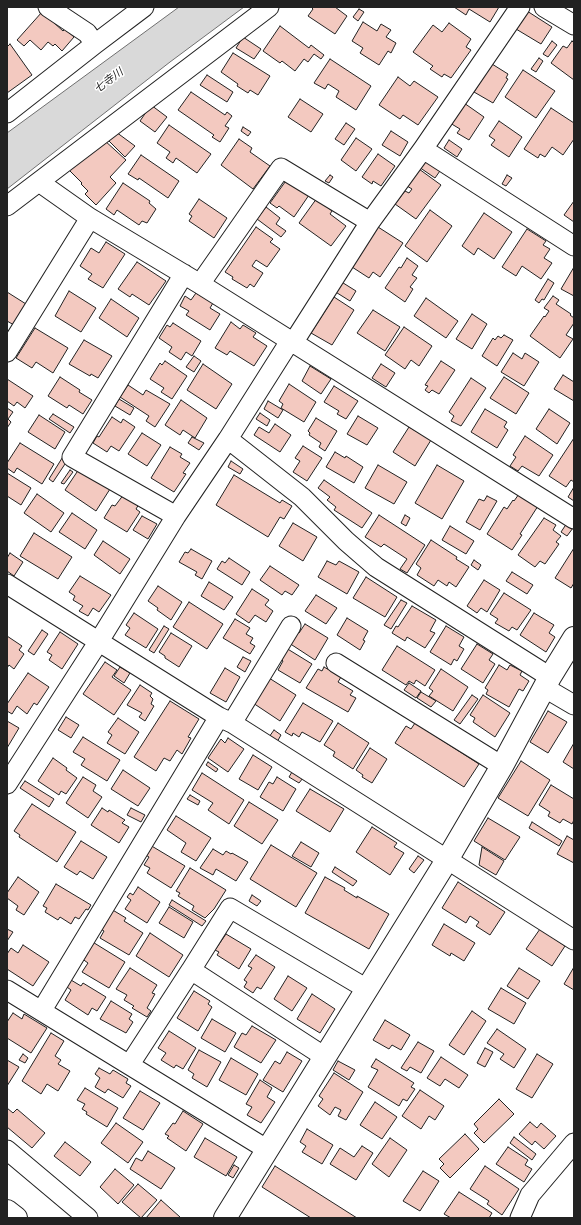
<!DOCTYPE html>
<html>
<head>
<meta charset="utf-8">
<style>
  body { margin:0 }
  #map { position:relative; width:581px; height:1225px; overflow:hidden; background:#fff; font-family:"DejaVu Sans",sans-serif }
  canvas { display:block }
  .frame { position:absolute; inset:0; border:8px solid #222; pointer-events:none }
</style>
</head>
<body>
<div id="map">
<canvas width="581" height="1225"></canvas>
<div class="frame"></div>
</div>
<script>
const g = document.querySelector('canvas').getContext('2d');
g.lineJoin = 'round';
function fill(path, color) { g.fillStyle = color; g.fill(path, 'evenodd'); }
const toPath = rows => new Path2D(rows.map(r => 'M' + r).join(''));
function strokePath(path, color, width, dash) { g.strokeStyle = color; g.lineWidth = width; g.lineCap = dash ? 'butt' : 'round'; g.setLineDash(dash || []); g.stroke(path); }
function label(font, color, halo, rows, align = 'center') {
  g.font = font + ' "DejaVu Sans","Noto Sans JP",sans-serif'; g.lineWidth = 3; g.setLineDash([]); g.textBaseline = 'middle'; g.strokeStyle = halo; g.fillStyle = color; for (const [text, x, y, turn = 0] of rows) {
    g.save(); g.translate(x, y); g.rotate((+turn || 0) * Math.PI / 180); g.textAlign = isNaN(turn) ? turn : align; if (halo) g.strokeText(text, 0, 0); g.fillText(text, 0, 0); g.restore();
  }
}
const water = toPath([
  [179,7,244,7,170,62,7,189,7,133,179,7]
]);
const building = toPath([
  [312,7,335,7,347,16,335,34,308,16,313,9,312,8,312,7],
  [454,7,499,7,490,22,469,9,466,15,454,7],
  [359,9,364,12,358,21,353,17,359,9],
  [527,11,552,27,541,44,516,29,527,11],
  [42,12,63,31,65,29,74,37,62,51,55,44,53,46,48,42,41,50,30,40,24,46,17,40,42,12],
  [363,22,377,31,381,24,391,30,386,37,396,43,391,53,388,51,379,65,360,53,363,48,352,41,363,22],
  [449,23,471,39,466,47,471,50,451,78,444,74,442,77,430,69,433,66,413,52,433,25,442,32,449,23],
  [280,26,309,48,311,45,324,55,321,59,314,54,308,62,304,59,295,71,282,61,280,63,263,51,280,26],
  [243,37,261,49,254,59,236,48,243,37],
  [552,41,557,45,548,57,543,54,552,41],
  [572,41,574,43,574,80,551,63,563,46,567,48,572,41],
  [10,44,32,75,7,93,7,47,10,44],
  [233,53,270,76,258,95,250,90,248,93,237,86,238,84,221,72,233,53],
  [539,58,543,61,536,72,531,69,539,58],
  [330,59,371,86,356,110,336,97,339,91,328,84,325,89,314,83,330,59],
  [492,64,508,74,506,78,508,79,493,103,474,92,492,64],
  [523,70,555,91,536,118,505,97,523,70],
  [207,75,233,92,227,102,200,85,207,75],
  [398,77,410,86,414,81,438,97,418,125,403,115,400,119,379,105,398,77],
  [191,92,225,115,227,112,232,116,225,126,229,128,220,142,212,137,214,135,178,110,191,92],
  [300,99,323,114,311,132,288,117,300,99],
  [464,103,484,117,469,140,457,133,460,129,450,123,464,103],
  [151,105,167,117,155,132,140,121,151,105],
  [551,108,574,123,574,139,563,155,552,147,545,157,540,154,538,158,524,149,551,108],
  [499,121,522,137,509,157,491,145,495,140,489,136,499,121],
  [346,123,355,129,344,145,335,139,346,123],
  [169,125,211,154,197,173,176,158,173,163,166,158,170,152,157,143,169,125],
  [243,127,251,132,248,136,241,131,243,127],
  [391,131,408,142,400,156,382,145,391,131],
  [116,132,135,146,125,157,108,140,116,132],
  [356,138,372,149,356,171,341,160,356,138],
  [239,139,252,148,250,152,270,166,253,189,221,165,239,139],
  [104,140,126,160,110,177,116,183,96,205,85,194,88,191,81,184,82,183,68,169,84,153,88,157,104,140],
  [449,140,462,149,457,157,444,148,449,140],
  [378,154,395,166,381,186,373,181,372,184,362,177,378,154],
  [141,155,179,181,168,198,139,178,138,180,128,174,141,155],
  [425,157,442,168,435,178,419,167,425,157],
  [419,169,441,185,416,219,395,204,405,191,409,193,412,189,407,186,419,169],
  [330,175,333,177,329,183,325,181,330,175],
  [507,175,512,178,506,186,502,184,507,175],
  [288,178,309,195,294,217,279,206,277,208,270,203,288,178],
  [123,183,150,201,149,203,156,209,147,223,142,221,139,225,117,210,114,215,106,209,123,183],
  [317,198,332,211,330,214,346,226,331,246,299,223,317,198],
  [199,199,227,218,214,238,189,221,192,216,189,214,199,199],
  [574,201,574,222,564,215,574,201],
  [266,207,280,218,276,224,286,231,281,237,257,219,266,207],
  [430,210,452,226,427,262,405,246,430,210],
  [484,213,512,232,494,259,478,248,474,255,462,246,484,213],
  [256,227,273,239,270,242,280,249,267,267,256,260,252,266,263,273,254,287,250,284,247,288,232,279,233,277,225,272,256,227],
  [378,227,403,243,380,277,373,272,369,278,352,267,378,227],
  [527,229,546,241,543,245,550,249,544,258,552,263,541,279,522,266,516,276,502,267,527,229],
  [106,242,125,254,103,288,88,279,92,274,80,266,91,248,99,253,106,242],
  [407,258,418,266,412,275,417,278,410,287,413,289,405,302,385,288,399,267,401,268,407,258],
  [137,262,166,281,149,305,132,294,130,297,118,289,137,262],
  [574,267,574,296,561,289,574,267],
  [548,279,554,283,544,300,542,299,539,303,535,300,548,279],
  [340,281,356,291,350,301,334,291,340,281],
  [69,291,96,308,81,332,55,316,69,291],
  [7,292,26,304,14,325,7,321,7,292],
  [196,293,213,303,210,308,220,314,210,330,186,315,189,311,180,306,185,296,191,300,196,293],
  [553,296,559,300,556,304,571,314,570,315,574,318,574,323,566,335,573,339,560,358,530,336,544,316,545,317,549,311,544,308,553,296],
  [334,297,354,310,332,345,311,333,334,297],
  [426,298,458,321,446,338,414,316,426,298],
  [111,299,139,318,127,337,99,318,111,299],
  [373,310,400,327,385,351,357,333,373,310],
  [472,314,487,324,472,349,456,339,472,314],
  [231,322,240,329,243,325,256,333,253,337,267,346,254,366,230,351,227,355,215,348,231,322],
  [173,323,201,341,192,356,186,352,181,360,169,352,172,347,159,338,167,325,170,327,173,323],
  [404,327,432,346,419,366,411,360,405,369,385,355,404,327],
  [35,328,68,348,53,373,36,362,32,368,16,358,35,328],
  [504,335,513,340,497,366,482,356,493,338,495,340,498,336,501,338,504,335],
  [84,340,112,356,98,378,91,374,90,376,69,364,84,340],
  [513,353,522,359,525,353,539,362,524,386,501,372,513,353],
  [194,356,201,361,194,372,186,367,194,356],
  [165,361,187,376,172,399,161,392,164,388,150,379,160,363,162,365,165,361],
  [441,361,455,370,439,394,432,390,429,393,425,390,428,386,425,385,441,361],
  [203,364,232,384,216,409,187,390,203,364],
  [381,364,395,373,386,387,372,378,381,364],
  [310,366,331,379,321,394,302,381,310,366],
  [563,375,574,382,574,401,554,389,563,375],
  [60,377,80,390,79,392,92,400,83,414,69,405,67,408,48,396,60,377],
  [504,377,529,393,516,414,490,398,504,377],
  [471,378,486,388,461,426,451,421,454,416,449,412,471,378],
  [7,379,33,396,25,408,17,402,14,406,7,401,7,379],
  [289,384,316,402,304,422,281,408,283,404,279,401,289,384],
  [128,385,143,395,146,390,170,404,155,427,146,421,149,416,120,397,128,385],
  [334,386,358,401,346,419,337,414,339,411,324,402,334,386],
  [119,399,134,408,130,415,115,406,119,399],
  [181,400,207,418,195,438,183,430,180,435,165,425,181,400],
  [268,401,283,410,278,418,264,409,268,401],
  [7,408,13,412,8,419,11,422,7,428,7,408],
  [485,409,507,422,504,427,508,430,497,448,471,432,485,409],
  [549,409,570,423,557,444,536,429,549,409],
  [260,413,270,420,267,426,256,419,260,413],
  [53,414,74,427,70,433,49,419,53,414],
  [39,415,65,432,55,449,28,432,39,415],
  [358,416,378,428,367,445,347,434,358,416],
  [112,417,121,423,123,419,135,427,119,451,111,446,107,452,93,443,97,436,99,437,112,417],
  [316,418,337,431,325,451,319,447,321,443,309,435,310,433,308,431,316,418],
  [275,424,291,435,280,452,254,435,259,427,269,433,275,424],
  [409,427,431,440,415,466,393,452,409,427],
  [142,433,161,445,147,466,128,454,142,433],
  [525,436,553,455,539,476,522,466,518,471,510,466,516,457,513,455,525,436],
  [192,437,204,443,199,450,188,443,192,437],
  [574,438,574,482,571,480,566,487,549,476,574,438],
  [20,443,54,464,42,484,17,468,14,473,7,468,7,463,20,443],
  [303,446,322,458,307,481,293,472,300,461,295,458,303,446],
  [170,447,182,454,180,457,190,463,183,473,186,474,174,492,151,478,170,447],
  [335,452,345,458,346,456,363,467,354,483,326,467,335,452],
  [64,455,69,458,53,482,49,479,64,455],
  [231,461,243,469,240,474,228,467,231,461],
  [378,465,407,482,394,504,365,488,378,465],
  [437,465,464,481,442,519,415,503,437,465],
  [79,469,110,489,96,511,65,490,79,469],
  [70,470,73,472,64,484,61,483,70,470],
  [7,473,31,488,21,505,7,496,7,473],
  [234,475,280,503,282,500,292,506,284,519,280,517,268,537,216,505,234,475],
  [324,480,372,513,362,528,334,510,336,507,327,500,330,497,318,488,324,480],
  [574,487,574,501,568,497,574,487],
  [37,494,64,513,51,532,24,513,37,494],
  [124,494,139,504,136,509,140,512,127,532,104,518,112,505,115,506,124,494],
  [519,494,538,506,520,534,522,535,512,550,487,534,504,507,507,509,513,500,514,501,519,494],
  [487,496,497,501,480,530,466,522,479,499,484,501,487,496],
  [72,513,97,530,85,549,59,532,72,513],
  [379,515,425,545,407,573,400,569,407,559,384,544,381,547,365,537,379,515],
  [405,515,410,518,406,526,401,523,405,515],
  [142,516,157,524,148,539,133,530,142,516],
  [544,518,556,525,553,530,561,536,556,542,559,544,545,564,540,561,535,567,518,555,544,518],
  [293,523,317,537,303,561,279,546,293,523],
  [567,523,573,528,567,536,561,532,567,523],
  [450,526,474,541,466,554,442,540,450,526],
  [34,533,72,557,58,579,20,556,34,533],
  [431,540,457,557,456,559,469,567,456,587,449,582,447,586,438,580,434,586,417,575,421,568,416,564,431,540],
  [103,541,130,559,120,574,94,555,103,541],
  [574,548,574,583,571,588,555,578,574,548],
  [191,549,212,561,202,579,195,575,197,572,179,562,185,552,188,553,191,549],
  [10,553,23,562,14,576,7,571,7,558,10,553],
  [229,558,250,572,242,585,217,569,222,561,225,563,229,558],
  [474,560,481,565,478,570,471,565,474,560],
  [327,561,336,565,339,561,359,572,347,594,318,577,327,561],
  [270,566,299,585,292,595,285,591,282,595,260,580,270,566],
  [512,572,533,585,527,594,506,581,512,572],
  [80,576,111,595,99,612,93,608,88,616,79,611,83,606,73,600,75,596,69,592,80,576],
  [366,577,397,597,385,617,353,598,366,577],
  [484,580,500,590,487,612,481,608,477,613,467,606,484,580],
  [209,582,233,597,224,610,201,596,209,582],
  [158,586,182,602,171,620,157,610,158,608,148,601,158,586],
  [252,589,269,600,265,605,273,611,266,622,255,615,249,623,236,614,252,589],
  [504,593,531,610,517,630,512,627,509,631,495,623,498,619,490,614,504,593],
  [316,595,337,608,326,624,305,611,316,595],
  [401,600,407,603,391,629,384,625,401,600],
  [189,602,223,624,207,649,173,627,189,602],
  [412,606,436,620,430,631,435,633,425,648,407,637,405,641,392,633,396,626,398,627,412,606],
  [134,613,158,629,146,648,125,635,130,628,126,625,134,613],
  [534,613,554,625,549,633,555,637,546,652,520,635,534,613],
  [347,618,368,631,363,640,365,641,360,650,337,635,347,618],
  [235,619,250,628,246,634,253,638,250,643,255,646,250,654,223,638,235,619],
  [305,624,328,638,315,660,289,643,296,631,299,633,305,624],
  [164,626,169,629,154,653,149,650,164,626],
  [446,626,464,637,459,646,464,649,457,661,454,659,451,665,430,652,446,626],
  [42,630,48,634,34,655,28,651,42,630],
  [60,632,78,644,62,669,49,660,52,655,47,652,60,632],
  [171,633,192,646,179,667,165,658,165,656,159,652,171,633],
  [7,636,22,646,19,650,24,654,14,669,9,665,7,668,7,636],
  [477,644,493,654,489,660,495,664,483,683,461,669,477,644],
  [397,646,435,670,425,686,416,680,414,684,409,681,406,685,382,670,397,646],
  [286,648,312,664,300,683,278,670,283,661,280,658,286,648],
  [243,657,251,661,245,672,237,667,243,657],
  [105,662,117,670,112,677,131,690,114,715,83,694,105,662],
  [499,665,507,670,510,665,522,671,520,675,529,681,523,691,519,689,509,707,486,694,488,690,485,688,499,665],
  [120,667,130,673,124,683,114,676,120,667],
  [324,667,341,677,338,682,353,691,350,695,356,698,348,712,306,688,318,669,322,671,324,667],
  [225,668,240,677,226,702,210,693,225,668],
  [441,669,468,687,453,711,429,696,433,691,429,688,441,669],
  [28,673,49,687,37,705,34,703,27,714,17,706,12,714,7,711,7,704,28,673],
  [269,678,296,695,280,721,253,703,269,678],
  [409,683,421,691,416,698,404,690,409,683],
  [140,685,152,693,150,696,153,699,151,704,154,706,145,721,139,717,142,713,127,705,140,685],
  [421,692,436,701,431,707,417,698,421,692],
  [472,695,478,699,460,724,454,720,472,695],
  [483,695,510,713,495,737,473,722,475,718,470,715,483,695],
  [170,701,199,719,188,737,191,738,182,754,177,750,170,761,164,758,156,771,134,757,170,701],
  [303,703,333,721,320,742,302,732,299,737,293,733,292,736,285,732,303,703],
  [548,711,567,722,548,753,530,742,548,711],
  [66,717,79,725,71,738,58,730,66,717],
  [118,718,139,732,125,754,107,743,112,735,108,732,118,718],
  [7,721,19,728,7,748,7,721],
  [338,723,369,743,353,769,333,756,335,752,324,745,338,723],
  [415,723,479,764,464,787,395,743,406,726,411,729,415,723],
  [274,730,281,735,277,742,269,737,274,730],
  [83,737,120,760,107,781,81,765,85,759,73,752,83,737],
  [228,738,244,749,228,772,208,758,221,739,225,743,228,738],
  [574,743,574,769,563,762,574,743],
  [370,748,387,759,372,783,362,777,363,775,356,770,370,748],
  [253,755,272,767,258,790,239,779,253,755],
  [53,758,67,768,66,770,77,778,66,794,61,791,59,795,38,781,53,758],
  [521,761,550,780,528,816,498,798,521,761],
  [208,762,218,769,216,772,206,765,208,762],
  [123,770,150,788,138,806,111,789,123,770],
  [292,772,303,778,299,783,289,777,292,772],
  [202,773,244,800,229,824,208,810,213,803,192,790,202,773],
  [83,777,96,785,93,791,102,797,88,818,66,803,83,777],
  [277,777,296,789,283,811,260,797,269,782,273,784,277,777],
  [25,781,54,799,49,807,20,788,25,781],
  [551,785,574,799,574,820,572,824,563,819,560,823,548,816,550,812,539,805,551,785],
  [310,789,344,809,330,832,296,811,310,789],
  [190,795,200,801,198,805,187,799,190,795],
  [249,802,278,820,262,844,234,826,249,802],
  [32,804,76,832,57,862,19,837,20,835,14,831,32,804],
  [102,808,108,812,109,810,125,820,122,823,129,827,119,843,91,825,102,808],
  [131,808,145,815,141,822,127,815,131,808],
  [176,816,211,838,196,861,181,852,186,843,167,830,176,816],
  [488,818,520,837,505,860,474,841,488,818],
  [532,822,562,841,559,846,529,828,532,822],
  [372,827,397,843,394,847,404,853,390,875,356,852,372,827],
  [567,836,574,840,574,863,557,854,567,836],
  [81,841,107,857,93,879,80,871,77,875,64,867,81,841],
  [301,842,319,853,311,867,292,856,301,842],
  [150,845,185,866,171,888,147,873,150,868,144,865,149,857,144,854,150,845],
  [271,845,317,873,296,907,250,879,271,845],
  [482,847,504,861,496,875,479,865,482,847],
  [213,849,223,855,226,851,231,854,232,853,248,862,236,881,216,869,213,875,200,868,213,849],
  [418,856,424,860,414,873,409,869,418,856],
  [335,867,357,881,353,886,332,872,335,867],
  [190,868,226,890,214,909,205,918,192,910,194,906,178,896,180,893,176,891,190,868],
  [18,877,39,892,24,915,16,910,18,906,7,898,7,893,18,877],
  [325,877,345,888,344,890,357,898,357,896,389,914,369,949,305,913,325,877],
  [458,882,505,912,490,935,476,926,479,922,470,916,466,923,442,908,458,882],
  [56,884,91,905,88,910,86,909,79,919,75,917,71,924,60,917,58,920,45,912,47,908,43,906,56,884],
  [138,887,160,902,147,923,125,909,131,900,127,897,130,893,133,895,138,887],
  [252,895,261,901,257,906,249,901,252,895],
  [172,900,206,921,202,926,169,905,172,900],
  [169,907,193,922,184,938,159,923,169,907],
  [111,909,126,918,124,921,143,933,129,955,100,938,104,931,99,928,111,909],
  [444,924,475,943,464,961,451,953,450,956,432,945,444,924],
  [7,929,13,932,7,941,7,929],
  [540,929,565,946,552,966,526,949,540,929],
  [150,933,183,955,169,977,136,956,150,933],
  [226,934,251,949,239,969,217,955,219,952,215,950,226,934],
  [91,941,125,962,109,988,82,972,88,963,81,958,91,941],
  [23,945,49,962,33,986,7,969,7,954,11,948,18,953,23,945],
  [256,955,275,967,261,989,257,987,253,993,244,987,247,982,244,980,252,968,248,966,256,955],
  [574,967,574,990,564,984,574,967],
  [130,968,157,985,152,993,155,994,147,1008,151,1011,147,1017,132,1008,134,1006,124,1000,127,995,116,989,130,968],
  [519,968,540,981,528,999,507,986,519,968],
  [288,976,307,988,292,1011,274,999,288,976],
  [71,980,81,986,83,983,106,997,97,1011,92,1008,88,1015,65,1000,71,990,67,987,71,980],
  [501,988,526,1003,514,1024,488,1009,501,988],
  [194,991,210,1001,208,1004,212,1007,198,1031,177,1018,194,991],
  [312,994,335,1009,320,1033,297,1019,312,994],
  [111,1001,132,1014,129,1019,133,1022,126,1033,100,1019,111,1001],
  [472,1011,486,1021,464,1055,449,1045,472,1011],
  [13,1013,22,1019,24,1014,47,1028,31,1053,7,1038,7,1022,13,1013],
  [212,1019,236,1033,225,1052,201,1038,212,1019],
  [385,1020,410,1035,401,1050,392,1045,389,1049,373,1040,385,1020],
  [252,1026,276,1040,261,1063,234,1047,242,1033,246,1035,252,1026],
  [497,1029,526,1049,514,1068,500,1059,504,1054,487,1043,497,1029],
  [169,1031,196,1048,183,1069,176,1065,174,1068,161,1060,166,1053,158,1048,169,1031],
  [51,1033,64,1041,55,1056,61,1060,58,1064,70,1071,58,1091,47,1084,41,1094,22,1081,51,1033],
  [418,1042,434,1051,421,1073,410,1067,407,1071,401,1068,418,1042],
  [485,1048,493,1052,485,1067,477,1063,485,1048],
  [199,1050,221,1062,207,1087,192,1078,194,1074,188,1070,199,1050],
  [287,1052,302,1061,283,1092,263,1080,275,1061,280,1064,287,1052],
  [23,1054,28,1058,25,1063,19,1060,23,1054],
  [537,1054,553,1064,532,1098,516,1089,537,1054],
  [441,1057,468,1075,459,1088,445,1079,440,1086,427,1078,441,1057],
  [231,1058,258,1074,246,1095,219,1080,231,1058],
  [376,1059,414,1083,411,1087,415,1089,407,1101,403,1099,399,1106,368,1087,378,1070,371,1067,376,1059],
  [7,1060,19,1067,7,1086,7,1060],
  [338,1061,355,1070,349,1080,333,1070,338,1061],
  [99,1068,110,1074,113,1070,128,1079,126,1083,131,1086,123,1098,108,1089,105,1093,95,1087,100,1078,95,1074,99,1068],
  [334,1073,363,1092,346,1120,338,1116,341,1110,335,1107,330,1115,318,1106,323,1099,319,1096,334,1073],
  [260,1080,272,1088,267,1097,275,1102,261,1123,247,1115,252,1107,246,1104,260,1080],
  [85,1088,118,1108,107,1127,86,1114,87,1112,82,1109,85,1104,77,1100,85,1088],
  [420,1090,444,1106,435,1120,429,1116,421,1129,402,1116,420,1090],
  [140,1091,160,1103,143,1130,123,1118,140,1091],
  [499,1099,514,1114,484,1143,474,1133,478,1129,474,1124,499,1099],
  [375,1102,397,1117,382,1139,360,1125,375,1102],
  [7,1108,13,1113,17,1109,45,1133,32,1148,7,1127,7,1108],
  [183,1111,203,1124,186,1151,167,1138,169,1136,165,1134,173,1123,175,1124,183,1111],
  [530,1122,537,1128,541,1123,556,1136,544,1149,535,1141,532,1145,519,1134,530,1122],
  [116,1123,143,1142,128,1163,101,1143,116,1123],
  [307,1129,333,1145,322,1164,302,1152,306,1146,300,1142,307,1129],
  [465,1134,479,1149,450,1178,440,1168,444,1164,439,1159,465,1134],
  [514,1137,536,1154,532,1160,510,1143,514,1137],
  [205,1138,237,1157,226,1176,194,1157,205,1138],
  [390,1138,407,1150,389,1177,372,1164,390,1138],
  [65,1142,91,1162,80,1176,54,1156,65,1142],
  [362,1146,373,1153,356,1180,330,1164,340,1148,354,1157,362,1146],
  [508,1147,528,1160,525,1165,532,1169,524,1182,496,1164,508,1147],
  [148,1151,175,1168,161,1189,130,1169,136,1158,142,1161,148,1151],
  [234,1165,239,1168,233,1178,228,1175,234,1165],
  [275,1166,357,1218,311,1218,262,1187,275,1166],
  [485,1166,519,1189,502,1215,487,1204,489,1201,470,1189,485,1166],
  [115,1169,134,1185,118,1204,100,1187,115,1169],
  [423,1171,439,1181,420,1211,403,1201,423,1171],
  [138,1184,157,1200,141,1218,122,1202,138,1184],
  [459,1192,492,1213,489,1218,451,1218,444,1214,459,1192],
  [161,1200,180,1217,179,1218,146,1218,161,1200]
]);
const street = toPath([
  [48,7,87,33,95,44],
  [544,7,574,25],
  [7,113,95,44,144,7],
  [423,149,574,246],
  [39,182,90,218,200,284,574,519],
  [7,206,269,7],
  [200,284,281,168,370,222],
  [293,343,370,222,423,149,520,7],
  [7,352,90,218],
  [228,439,302,497,346,541,376,567,550,677],
  [176,516,72,457,184,274],
  [7,584,219,717,232,723,574,940],
  [336,663,502,766],
  [545,688,574,705],
  [232,723,291,626],
  [7,784,99,641,176,516,228,439,290,341],
  [191,970,230,908,367,989],
  [7,990,268,1150],
  [42,1010,219,717],
  [130,1064,191,970,325,1057],
  [7,1150,88,1218],
  [520,1218,530,1195,574,1143]
]);
const secondary = toPath([
  [225,1218,447,860,502,766,550,677,574,638]
]);
const highway = toPath([
  [7,1211,16,1218]
]);
const waterNames = [
  ["七寺川",109,81,-37]
];
fill(water, '#d9d9d9');
strokePath(water, '#6f6f6f', 1);
fill(building, '#f3c9c0');
strokePath(building, '#222', 1);
strokePath(street, '#222', 21);
strokePath(secondary, '#222', 24);
strokePath(highway, '#222', 24);
strokePath(street, '#fff', 19);
strokePath(secondary, '#fff', 22);
strokePath(highway, '#fff', 22);
label('italic 11px', '#222', '#fff', waterNames);
</script>
</body>
</html>
